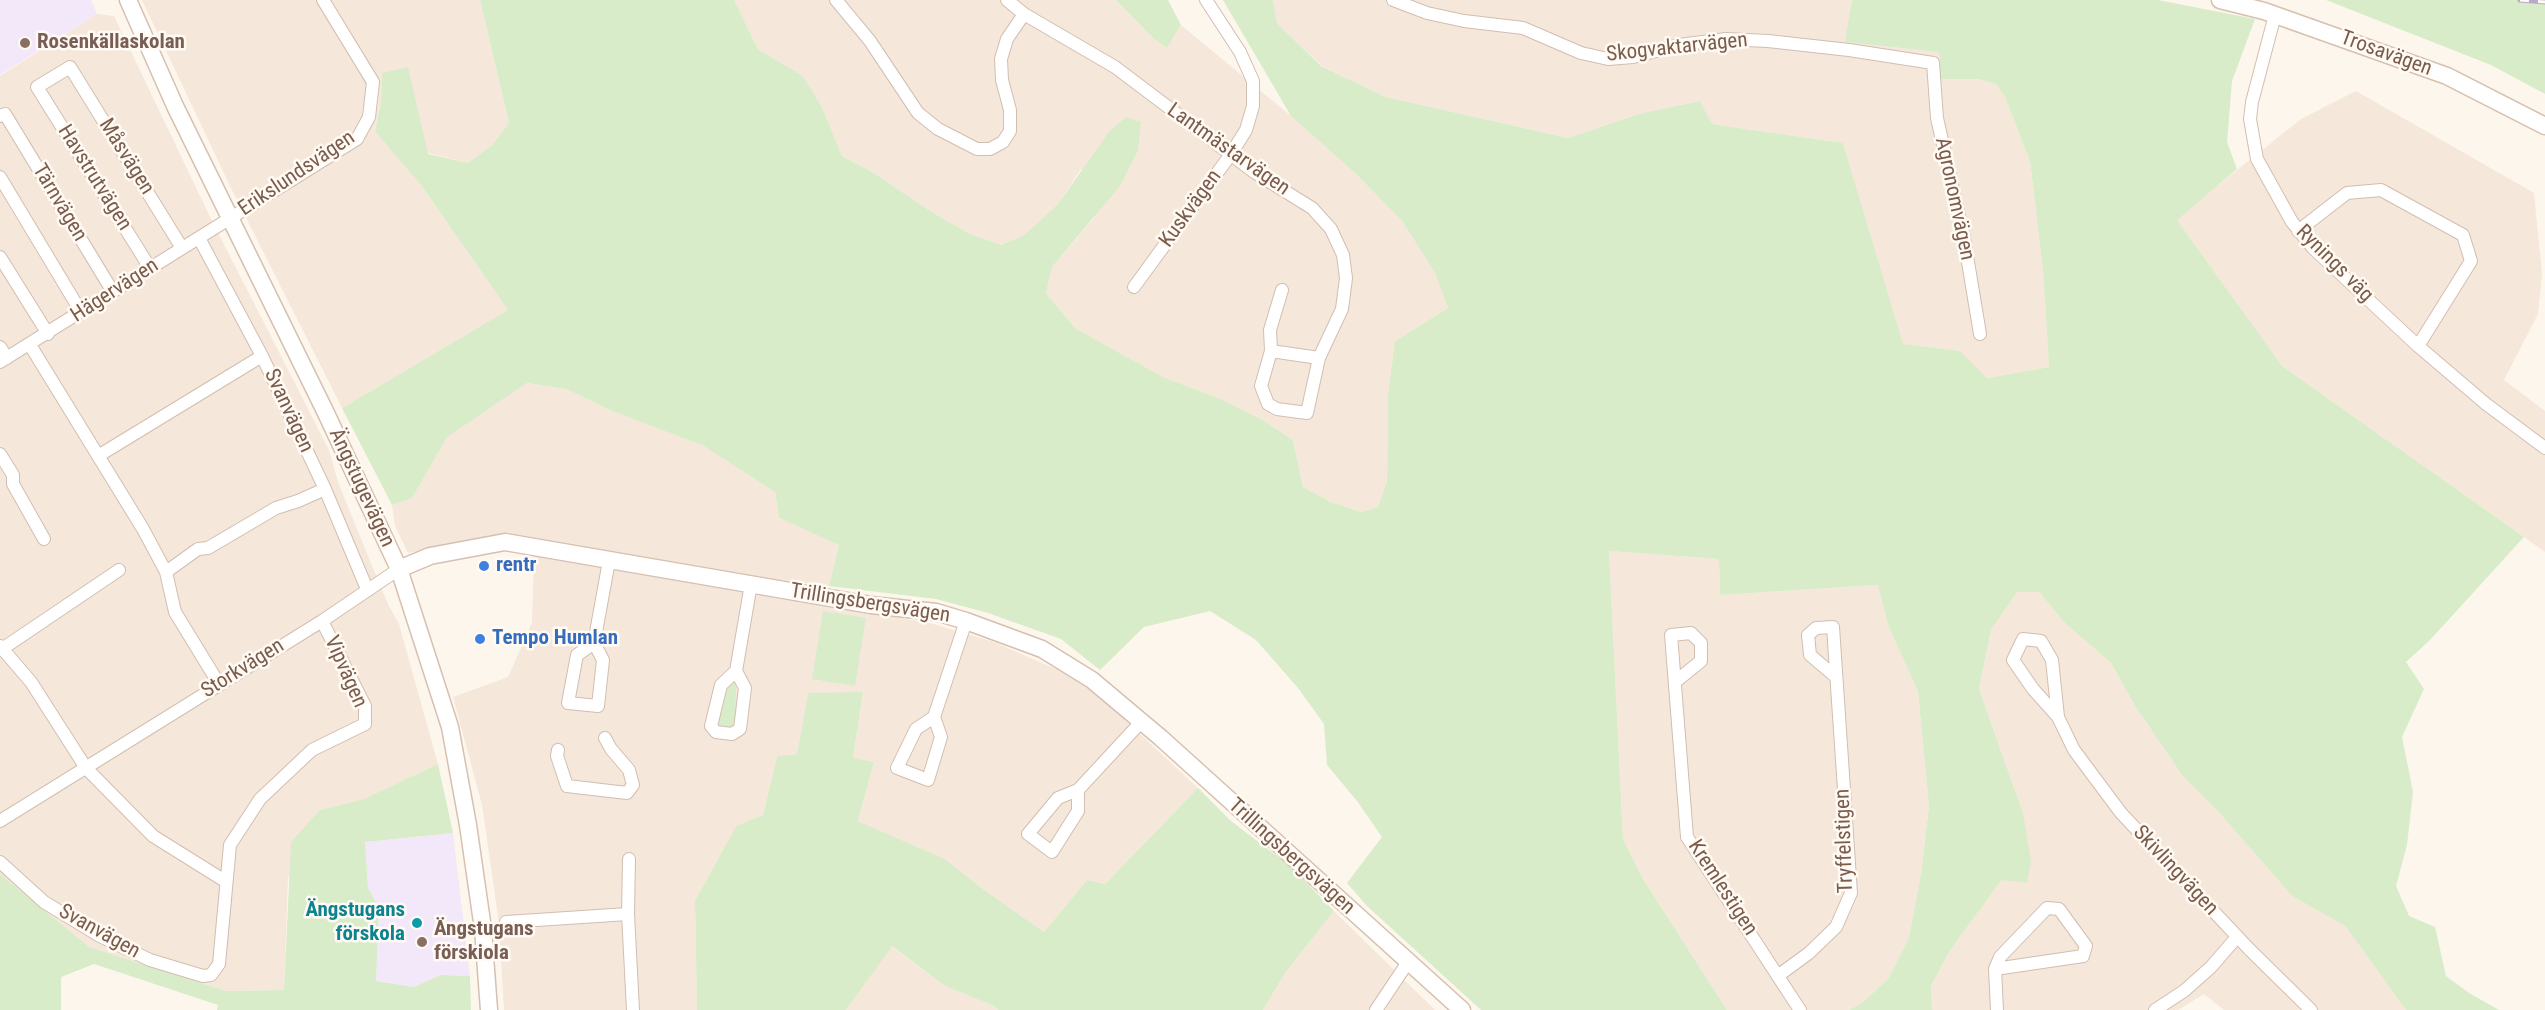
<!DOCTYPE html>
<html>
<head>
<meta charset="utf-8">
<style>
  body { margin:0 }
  canvas { display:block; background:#fdf6ec }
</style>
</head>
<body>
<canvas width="2545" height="1010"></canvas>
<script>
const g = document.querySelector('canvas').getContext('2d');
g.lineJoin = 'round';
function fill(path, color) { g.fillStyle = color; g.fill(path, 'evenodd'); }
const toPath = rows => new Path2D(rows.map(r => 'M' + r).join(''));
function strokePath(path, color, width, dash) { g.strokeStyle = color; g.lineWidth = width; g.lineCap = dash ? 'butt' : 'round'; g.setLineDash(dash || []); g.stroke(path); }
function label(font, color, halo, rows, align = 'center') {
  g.font = font + ' "Roboto Condensed",sans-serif'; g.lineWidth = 5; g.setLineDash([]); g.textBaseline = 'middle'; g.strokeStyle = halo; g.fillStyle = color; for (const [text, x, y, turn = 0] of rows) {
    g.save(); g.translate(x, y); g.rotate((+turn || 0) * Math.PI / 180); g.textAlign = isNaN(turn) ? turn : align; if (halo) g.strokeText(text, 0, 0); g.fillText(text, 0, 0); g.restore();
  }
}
const residential = toPath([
  [142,0,480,0,509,123,492,145,468,163,428,153,382,73,381,102,375,130,421,185,508,310,342,408,230,186],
  [734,0,1116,0,1154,39,1167,48,1181,25,1291,116,1356,174,1402,221,1435,273,1448,308,1395,341,1388,394,1387,481,1378,507,1361,512,1331,502,1303,487,1293,440,1261,419,1216,397,1163,377,1075,328,1046,293,1052,267,1095,217,1081,169,1058,204,1024,235,1001,245,968,233,930,211,874,173,842,156,822,107,803,76,758,49],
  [1273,0,1852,0,1846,42,1939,52,1941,79,1978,79,1996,84,2005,97,2030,161,2043,270,2049,367,1987,378,1960,351,1903,345,1843,143,1712,124,1700,101,1642,113,1568,138,1386,97,1322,66,1277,23],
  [97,14,114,16,212,221,329,450,338,482,377,578,389,606,399,624,438,764,364,799,320,810,288,878,284,990,226,991,88,947,0,874,0,76],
  [2356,91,2534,193,2542,273,2538,314,2504,380,2545,411,2545,552,2282,366,2176,219,2301,119],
  [527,383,566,389,610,410,705,446,775,492,779,518,839,545,829,586,754,577,553,542,505,538,459,541,408,553,395,526,392,505,412,498,446,437],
  [1609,551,1719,559,1720,595,1878,585,1888,625,1918,692,1929,806,1921,873,1909,938,1889,978,1862,1003,1849,1010,1727,1010,1643,879,1623,839],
  [534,555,930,623,994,642,1058,670,1099,696,1198,788,1105,884,1087,880,1044,932,983,889,945,859,858,821,874,763,853,758,863,693,808,693,797,754,777,756,763,815,736,826,695,901,697,1010,504,1010,499,924,482,805,453,697,508,677,532,623],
  [2017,592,2039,592,2065,623,2111,663,2135,706,2182,775,2216,809,2292,896,2345,926,2406,1010,2224,1010,2204,994,2178,1010,1932,1010,1931,986,1949,952,2001,879,2027,883,2023,813,1979,689,1991,630],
  [1334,911,1435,1010,1263,1010,1285,973],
  [891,946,945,986,994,1006,998,1010,846,1010]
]);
const education = toPath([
  [0,0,91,0,97,14,0,75],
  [453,833,470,976,440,975,414,987,376,981,379,909,368,888,365,842]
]);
const green = toPath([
  [480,0,734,0,758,49,803,76,822,107,842,156,874,173,930,211,968,233,1001,245,1024,235,1058,204,1108,133,1126,117,1141,122,1138,150,1120,186,1052,267,1046,293,1075,328,1163,377,1216,397,1261,419,1293,440,1303,487,1331,502,1361,512,1378,507,1387,481,1388,394,1395,341,1448,308,1435,273,1402,221,1356,174,1291,116,1223,0,1273,0,1277,23,1321,66,1386,97,1568,138,1642,113,1700,101,1712,124,1843,143,1903,344,1960,351,1987,378,2049,367,2043,270,2030,161,2005,97,1996,84,1978,79,1941,79,1939,52,1845,42,1852,0,2158,0,2255,19,2232,81,2227,142,2237,169,2177,220,2282,366,2524,537,2430,640,2406,662,2424,689,2402,737,2413,792,2407,845,2396,886,2409,916,2435,927,2446,976,2469,993,2499,1010,2406,1010,2345,926,2292,896,2216,809,2182,775,2135,706,2111,663,2065,623,2039,592,2017,592,1991,630,1979,689,2023,813,2031,861,2027,883,2001,880,1949,952,1931,986,1932,1010,1849,1010,1862,1003,1889,978,1909,938,1921,873,1929,806,1918,692,1888,625,1878,585,1720,595,1719,559,1609,551,1623,839,1643,879,1727,1010,1481,1010,1367,906,1347,883,1382,837,1357,801,1327,765,1324,724,1298,688,1256,640,1210,611,1144,627,1100,670,1061,639,988,613,936,599,829,586,839,545,779,518,775,492,704,446,610,410,566,389,527,383,447,437,412,498,392,505,342,408,508,310,421,185,375,131,381,102,382,73,408,67,428,154,468,163,492,145,509,123],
  [1116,0,1168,0,1181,25,1167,48,1154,39],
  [2326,0,2545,0,2545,94,2491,65],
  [823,611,866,618,855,686,812,679],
  [734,682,736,688,735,725,731,728,721,728,716,722,716,718,730,683],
  [863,692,853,758,874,762,858,821,945,859,983,889,1044,932,1087,880,1105,884,1198,788,1231,821,1290,866,1334,911,1285,973,1263,1010,998,1010,994,1006,945,986,892,946,846,1010,697,1010,695,901,736,826,763,815,777,756,797,754,808,693],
  [438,764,453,833,365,842,368,888,379,908,376,981,414,987,440,975,470,976,471,1010,217,1010,218,1005,94,964,61,977,61,1010,0,1010,0,874,89,947,226,991,284,990,291,842,320,810,364,799]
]);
const street = toPath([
  [836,0,870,41,918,113,938,129,977,149,990,149,1003,142,1010,131,1010,110,1002,80,1001,59,1007,39,1024,14],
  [1007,0,1024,14,1115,67,1254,172,1312,208,1331,229,1343,255,1346,278,1342,309,1319,358,1307,413,1277,409,1268,404,1261,386,1271,351,1319,358],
  [1393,0,1427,13,1464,21,1523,28,1581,53,1608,59,1633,57,1679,45,1726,39,1768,41,1849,50,1933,63,1937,118,1964,238,1980,334],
  [2275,15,2252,102,2250,119,2257,159,2292,222,2313,248,2418,346,2486,404,2545,448],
  [0,116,5,114,113,292],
  [0,177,81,312],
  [2298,231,2347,193,2381,190,2463,235,2471,261,2418,346],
  [199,238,262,356,325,489,367,589],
  [0,257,48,334],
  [150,268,37,87,70,67,182,248],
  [1134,287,1231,154,1246,130,1253,106,1253,81,1240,52,1206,0],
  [30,345,143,529,166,572,175,612,219,684],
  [0,347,7,358],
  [1271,351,1270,330,1282,290],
  [0,362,357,139,369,117,373,82,323,0],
  [0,454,13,475,13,484,44,539],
  [98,456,262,356],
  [166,572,198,549,208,548,276,508,298,501,325,489],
  [594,643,577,655,568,703,598,706,603,660,594,643,609,561],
  [0,646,31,682,86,768,153,836,225,881],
  [2,649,119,570],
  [736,671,721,685,711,726,716,732,732,734,740,729,745,688,736,671,751,584],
  [1675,682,1701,661,1701,643,1691,633,1671,635,1687,837,1800,1010],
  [934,717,916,729,897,768,928,780,941,737,934,717,966,621],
  [2058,717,2052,660,2041,641,2023,639,2013,660,2033,689,2058,717,2074,750,2121,813,2249,949,2311,1010],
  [558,750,557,756,567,786,627,793,633,785,629,770,611,749,605,738],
  [1078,790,1058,798,1028,834,1052,852,1078,811,1078,790,1141,722],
  [0,821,322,621,399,569],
  [629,859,628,914,633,1010],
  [0,862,44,902,100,936,150,960,203,976,211,975,219,964,230,845,260,799,312,750,365,724,365,706,322,621],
  [506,922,628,914],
  [1995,969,2083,956,2086,946,2059,909,2047,908,2000,957,1995,969,1997,1010],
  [1779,975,1809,953,1836,927,1851,893,1833,627,1816,628,1808,635,1810,655,1836,677],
  [1376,1010,1408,962],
  [2155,1010,2184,991,2211,967,2237,937]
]);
const secondary = toPath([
  [128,0,175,106,325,411,399,569,450,727,468,825,483,929,489,1010],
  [2220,0,2264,11,2447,76,2545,126],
  [399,569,430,556,505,542,871,605,936,612,966,621,1042,649,1092,680,1161,738,1462,1010]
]);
const rail = toPath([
  [2520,0,2545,2]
]);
const markers = [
  [25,43,6,"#8d6e63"],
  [484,566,6,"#3f7fe0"],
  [480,639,6,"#3f7fe0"],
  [417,923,6,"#0f9aa8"],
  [422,942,6,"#8d6e63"]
];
const educationNames = [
  ["Rosenkällaskolan",37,43],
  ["Ängstugans",434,930],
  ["förskiola",434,954]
];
const streetNames = [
  ["Skogvaktarvägen",1677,48,-6],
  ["Trosavägen",2386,54,20],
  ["Lantmästarvägen",1228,150,35],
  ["Måsvägen",126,157,58],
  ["Erikslundsvägen",297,174,-34],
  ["Havstrutvägen",94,178,58],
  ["Agronomvägen",1954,199,78],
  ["Tärnvägen",59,203,59],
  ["Kuskvägen",1191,209,-54],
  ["Rynings väg",2334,264,45],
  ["Hägervägen",115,291,-33],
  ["Svanvägen",288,411,65],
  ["Ängstugevägen",361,488,65],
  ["Trillingsbergsvägen",870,604,9],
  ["Storkvägen",243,669,-32],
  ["Vipvägen",345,672,66],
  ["Tryffelstigen",1845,841,-92],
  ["Trillingsbergsvägen",1291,857,42],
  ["Skivlingvägen",2175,871,47],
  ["Kremlestigen",1722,888,57],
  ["Svanvägen",99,932,29]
];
const shopNames = [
  ["rentr",496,566],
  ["Tempo Humlan",492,639]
];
const cultureNames = [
  ["Ängstugans",405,911],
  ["förskola",405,935]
];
fill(residential, '#f5e8da');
fill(education, '#f3e8fa');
fill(green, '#d8ecc9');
strokePath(street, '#d1beb0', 14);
strokePath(secondary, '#d6c0b0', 19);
strokePath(street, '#fff', 12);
strokePath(secondary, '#fff', 16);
strokePath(rail, '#b9a8c9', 5);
strokePath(rail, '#fffaf3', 3, [9]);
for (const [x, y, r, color] of markers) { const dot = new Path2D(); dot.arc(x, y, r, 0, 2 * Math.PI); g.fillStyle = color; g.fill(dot); strokePath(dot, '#fffaf3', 2); }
label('bold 21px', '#785e54', '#fffaf3', educationNames, 'left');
label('21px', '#7a5c4d', '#fffaf3', streetNames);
label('bold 21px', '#366cbe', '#fffaf3', shopNames, 'left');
label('bold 21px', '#0d838f', '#fffaf3', cultureNames, 'right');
</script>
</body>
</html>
